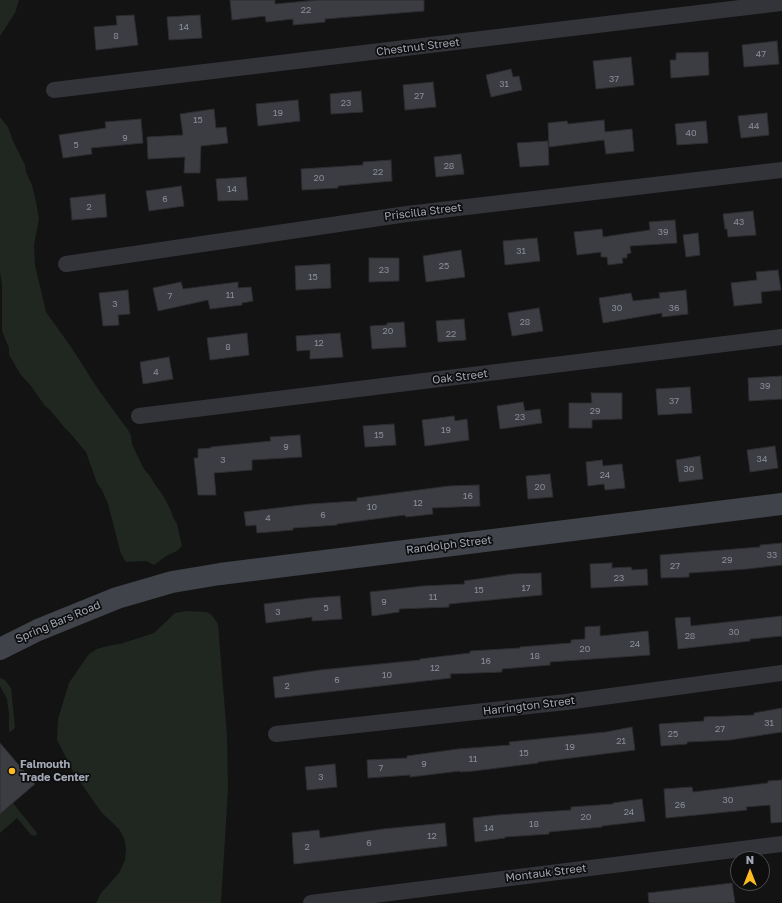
<!DOCTYPE html>
<html>
<head>
<meta charset="utf-8">
<style>
  body { margin:0 }
  #map { position:relative; width:782px; height:903px; overflow:hidden; background:#131314; font-family:"Golos Text",sans-serif }
  canvas { display:block }
  .north { position:absolute; left:730px; top:851px; width:40px; height:40px; box-sizing:border-box; background:#0e0e0f; border:1px solid #4a4c52; border-radius:50%; rotate:0deg; font-size:11px; font-weight:700; line-height:16px; text-align:center; color:#a3a8b6 }
  .north::after { content:''; display:block; margin:auto; width:14px; height:18px; background:#fdbb22; clip-path:polygon(50% 0,100% 100%,50% 72%,0 100%) }
</style>
</head>
<body>
<div id="map">
<canvas width="782" height="903"></canvas>
<div class="north">N</div>
</div>
<script>
const g = document.querySelector('canvas').getContext('2d');
g.lineJoin = 'round';
function fill(path, color) { g.fillStyle = color; g.fill(path, 'evenodd'); }
const toPath = rows => new Path2D(rows.map(r => 'M' + r).join(''));
function strokePath(path, color, width, dash) { g.strokeStyle = color; g.lineWidth = width; g.lineCap = dash ? 'butt' : 'round'; g.setLineDash(dash || []); g.stroke(path); }
function label(font, color, halo, rows, align = 'center') {
  g.font = font + ' "Golos Text",sans-serif'; g.lineWidth = 3.5; g.setLineDash([]); g.textBaseline = 'middle'; g.strokeStyle = halo; g.fillStyle = color; for (const [text, x, y, turn = 0] of rows) {
    g.save(); g.translate(x, y); g.rotate((+turn || 0) * Math.PI / 180); g.textAlign = isNaN(turn) ? turn : align; if (halo) g.strokeText(text, 0, 0); g.fillText(text, 0, 0); g.restore();
  }
}
const green = toPath([
  [0,0,19,0,15,13,0,36],
  [0,117,8,127,13,141,25,165,26,172,32,185,36,202,39,219,34,245,35,265,46,312,71,347,98,389,128,430,131,435,132,444,137,455,144,469,150,476,154,483,164,497,171,511,173,517,177,524,182,546,177,551,166,556,154,565,146,561,126,562,121,554,108,504,102,490,97,483,86,452,70,433,64,427,50,410,45,406,31,386,21,375,9,355,9,348,2,331,2,284,0,272],
  [187,611,206,612,211,614,218,624,227,736,228,789,221,903,96,903,101,893,119,873,125,860,126,849,124,838,119,829,102,813,75,775,57,740,58,719,69,683,77,671,89,654,97,649,107,646,120,644,154,633,175,613],
  [0,678,5,680,11,688,15,727,13,730,9,732,9,713,7,699,0,686],
  [13,803,37,833,36,836,31,835,17,818,0,833,0,814]
]);
const building = toPath([
  [230,0,275,0,275,4,318,0,424,0,424,11,325,19,325,22,293,25,293,19,266,22,265,16,232,20,230,0],
  [134,15,138,45,96,50,94,27,117,25,116,16,134,15],
  [200,15,202,38,169,40,167,17,200,15],
  [777,41,779,64,744,67,742,45,777,41],
  [708,52,709,75,671,78,670,60,676,60,676,53,708,52],
  [631,57,634,85,596,89,593,61,631,57],
  [511,69,513,77,519,76,522,90,491,97,486,75,511,69],
  [433,82,436,107,405,110,403,85,433,82],
  [361,91,363,112,331,114,330,94,361,91],
  [298,100,300,121,258,126,256,104,298,100],
  [214,109,216,128,226,127,228,143,201,146,200,173,184,173,185,157,148,159,147,137,183,135,180,114,214,109],
  [767,113,769,135,741,138,738,116,767,113],
  [141,119,143,143,91,148,92,154,63,158,59,135,106,128,105,122,141,119],
  [604,120,605,132,632,129,634,151,606,154,604,140,549,147,548,123,567,121,568,124,604,120],
  [706,121,708,143,677,145,675,124,706,121],
  [548,141,549,165,520,167,517,143,548,141],
  [461,154,464,174,436,177,434,157,461,154],
  [391,160,392,181,338,186,338,188,302,190,301,169,363,165,363,162,391,160],
  [246,177,248,200,218,201,216,179,246,177],
  [181,186,184,206,149,211,146,191,181,186],
  [105,194,107,217,72,220,70,198,105,194],
  [753,211,756,235,728,237,727,229,725,229,723,214,753,211],
  [675,220,677,243,630,246,631,253,627,254,627,258,622,258,623,263,608,265,607,257,601,257,601,252,577,255,574,232,602,229,603,237,650,230,649,222,675,220],
  [698,233,700,255,686,257,683,235,698,233],
  [537,238,540,261,505,265,503,241,537,238],
  [461,250,465,277,426,282,423,256,461,250],
  [369,258,399,258,399,281,369,282,369,258],
  [330,264,331,288,296,290,295,266,330,264],
  [778,270,781,290,761,292,762,303,734,306,731,283,757,280,756,272,778,270],
  [181,282,183,289,238,282,238,288,251,287,253,301,242,303,242,305,210,309,208,300,158,311,153,288,181,282],
  [128,290,130,314,118,315,119,325,103,326,99,293,128,290],
  [686,290,688,314,662,317,662,313,603,323,599,298,631,293,633,301,660,298,659,293,686,290],
  [539,308,543,331,512,336,508,313,539,308],
  [464,319,466,340,438,342,436,321,464,319],
  [404,322,406,347,372,349,370,326,387,325,387,323,404,322],
  [247,333,249,355,210,360,207,338,247,333],
  [340,333,343,357,310,359,310,350,297,351,296,336,340,333],
  [169,357,173,379,143,384,140,362,169,357],
  [782,376,782,399,749,401,748,378,782,376],
  [690,387,692,413,658,415,656,389,690,387],
  [591,393,622,393,622,419,592,420,592,428,569,428,569,403,592,403,591,393],
  [523,402,525,411,540,409,542,423,500,429,497,406,523,402],
  [454,416,455,421,467,419,469,440,425,446,422,420,454,416],
  [394,424,396,445,365,447,363,426,394,424],
  [300,435,302,457,252,460,252,470,214,473,216,495,198,495,194,458,198,458,198,449,211,448,211,447,271,441,270,437,300,435],
  [775,446,778,468,750,472,747,450,775,446],
  [700,456,703,479,679,482,676,460,700,456],
  [602,460,603,466,622,464,625,488,605,490,604,484,588,486,586,462,602,460],
  [550,474,553,497,528,499,526,476,550,474],
  [479,485,480,506,432,508,433,514,406,517,405,515,337,524,337,525,293,528,293,530,257,533,256,525,246,526,244,512,310,504,357,501,357,498,449,486,479,485],
  [782,543,782,565,747,569,689,573,689,577,661,578,660,555,760,547,760,545,782,543],
  [612,563,612,568,631,567,632,570,647,569,648,585,591,588,590,564,612,563],
  [541,573,542,595,449,604,449,607,399,609,399,612,372,616,370,592,423,586,465,584,464,581,513,574,541,573],
  [340,596,342,619,312,621,312,617,266,623,264,604,311,598,340,596],
  [782,616,782,636,750,639,750,641,678,649,675,618,690,617,691,626,782,616],
  [600,626,600,636,648,631,650,655,550,662,550,665,502,669,502,672,450,674,451,678,275,698,273,677,320,670,420,660,420,659,470,653,470,651,520,648,520,647,571,643,571,640,585,639,585,627,600,626],
  [782,708,782,732,730,740,687,742,687,744,661,746,659,724,704,721,704,717,754,715,754,713,782,708],
  [632,727,635,750,571,758,538,762,538,763,474,771,460,772,460,771,410,777,410,775,368,778,367,760,407,758,407,756,458,749,510,745,509,742,606,732,632,727],
  [0,743,35,784,0,814,0,743],
  [335,764,337,787,307,790,305,767,335,764],
  [782,780,782,822,771,823,770,805,746,807,747,810,666,818,664,789,692,787,693,792,768,783,768,781,782,780],
  [642,799,645,821,602,826,602,827,549,832,549,834,505,837,505,838,475,842,473,818,498,815,571,810,571,807,613,804,613,803,642,799],
  [445,823,447,846,294,864,292,833,319,830,320,838,383,829,445,823],
  [732,883,735,903,649,903,648,893,732,883]
]);
const street = toPath([
  [54,90,782,3],
  [66,264,407,214,782,170],
  [139,416,782,337],
  [276,734,566,702,782,673],
  [311,903,782,844]
]);
const secondary = toPath([
  [0,649,38,630,117,598,172,582,220,574,782,504]
]);
const markers = [
  [12,771,4,"#fdbb22"]
];
const numberNames = [
  ["22",306,10],
  ["14",184,27],
  ["8",116,36],
  ["47",761,54],
  ["37",614,79],
  ["31",504,84],
  ["27",419,96],
  ["23",346,103],
  ["19",278,113],
  ["15",198,120],
  ["44",754,126],
  ["40",691,133],
  ["9",125,138],
  ["5",76,145],
  ["28",449,166],
  ["22",378,172],
  ["20",319,178],
  ["14",232,189],
  ["6",165,199],
  ["2",89,207],
  ["43",739,222],
  ["39",663,232],
  ["31",521,251],
  ["25",444,266],
  ["23",384,270],
  ["15",313,277],
  ["11",230,295],
  ["7",170,296],
  ["3",115,304],
  ["30",617,308],
  ["36",674,308],
  ["28",525,322],
  ["20",388,331],
  ["22",451,334],
  ["12",319,343],
  ["8",228,347],
  ["4",156,372],
  ["39",765,386],
  ["37",674,401],
  ["29",595,411],
  ["23",520,417],
  ["19",446,430],
  ["15",379,435],
  ["9",286,447],
  ["34",762,459],
  ["3",223,460],
  ["30",689,469],
  ["24",605,475],
  ["20",540,487],
  ["16",468,496],
  ["12",418,503],
  ["10",372,507],
  ["6",323,515],
  ["4",268,518],
  ["33",772,555],
  ["29",727,560],
  ["27",675,566],
  ["23",619,578],
  ["17",526,588],
  ["15",479,590],
  ["11",433,597],
  ["9",384,602],
  ["5",326,608],
  ["3",278,612],
  ["30",734,632],
  ["28",690,636],
  ["24",635,644],
  ["20",585,649],
  ["18",535,656],
  ["16",486,661],
  ["12",435,668],
  ["10",387,675],
  ["6",337,680],
  ["2",287,686],
  ["31",769,723],
  ["27",720,729],
  ["25",673,734],
  ["21",621,741],
  ["19",570,747],
  ["15",524,753],
  ["11",473,759],
  ["9",424,764],
  ["7",381,768],
  ["3",321,777],
  ["30",728,800],
  ["26",680,805],
  ["24",629,812],
  ["20",586,817],
  ["18",534,824],
  ["14",489,828],
  ["12",432,836],
  ["6",369,843],
  ["2",307,847]
];
const streetNames = [
  ["Chestnut Street",418,47,-7],
  ["Priscilla Street",423,212,-7],
  ["Oak Street",460,377,-7],
  ["Randolph Street",449,545,-7],
  ["Spring Bars Road",58,622,-23],
  ["Harrington Street",529,706,-7],
  ["Montauk Street",546,873,-7]
];
const poiNames = [
  ["Falmouth",20,765],
  ["Trade Center",20,778]
];
fill(green, '#1f2720');
fill(building, '#3c3d42');
strokePath(building, '#2d2c31', 1);
strokePath(street, '#33343a', 16);
strokePath(secondary, '#41434a', 22);
for (const [x, y, r, color] of markers) { const dot = new Path2D(); dot.arc(x, y, r, 0, 2 * Math.PI); g.fillStyle = color; g.fill(dot); strokePath(dot, '#0e0e0f', 1.5); }
label('9px', '#898d99', null, numberNames);
label('11px', '#a3a8b6', '#0e0e0f', streetNames);
label('bold 11px', '#a3a8b6', '#0e0e0f', poiNames, 'left');
</script>
</body>
</html>
